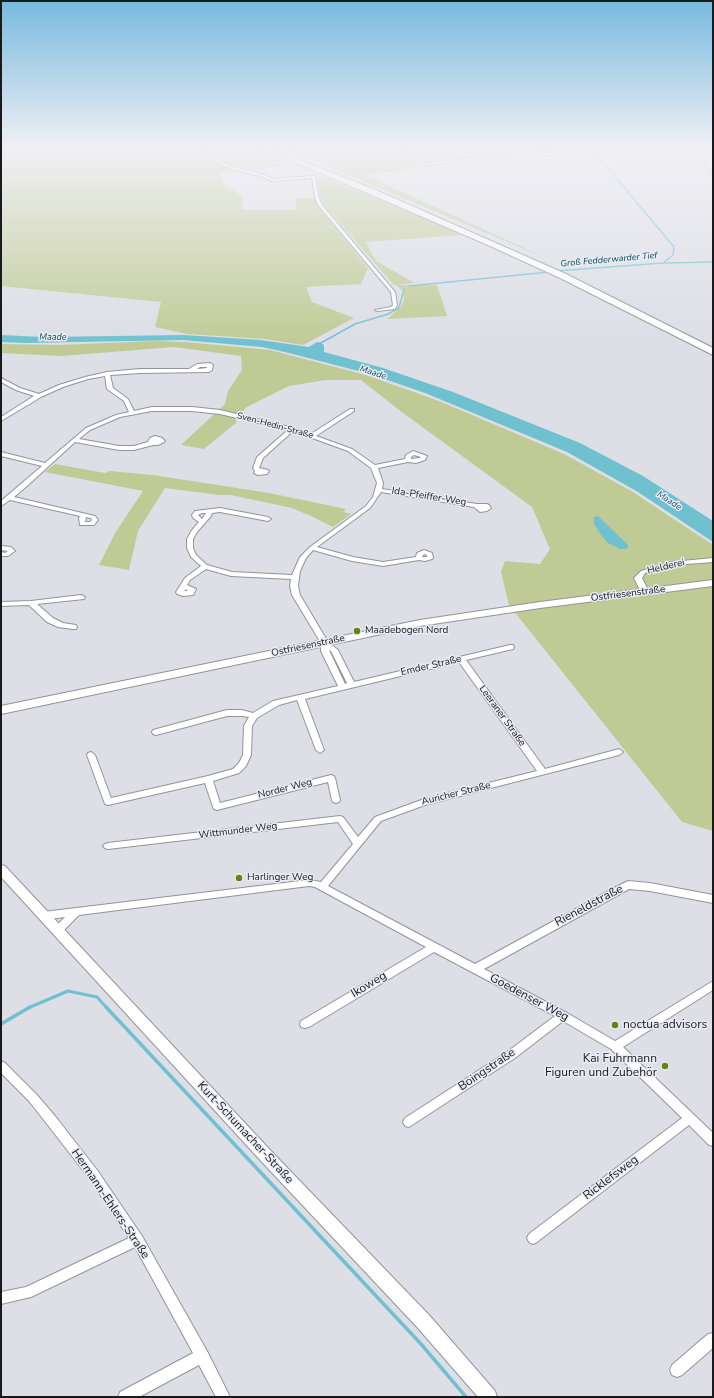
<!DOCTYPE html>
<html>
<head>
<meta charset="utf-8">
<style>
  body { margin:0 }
  #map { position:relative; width:714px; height:1398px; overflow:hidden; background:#dddee6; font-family:"Nunito Sans",sans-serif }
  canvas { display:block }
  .frame { position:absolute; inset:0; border:2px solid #1a1a1d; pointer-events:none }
</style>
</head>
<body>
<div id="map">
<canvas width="714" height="1398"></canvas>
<div class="frame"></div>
</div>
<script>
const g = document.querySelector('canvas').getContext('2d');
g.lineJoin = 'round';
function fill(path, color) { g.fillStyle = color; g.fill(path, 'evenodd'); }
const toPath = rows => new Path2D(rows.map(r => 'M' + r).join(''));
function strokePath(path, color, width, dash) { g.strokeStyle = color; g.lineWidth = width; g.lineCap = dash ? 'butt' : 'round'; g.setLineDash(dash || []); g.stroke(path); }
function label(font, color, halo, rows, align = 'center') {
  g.font = font + ' "Nunito Sans",sans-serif'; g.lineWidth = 3; g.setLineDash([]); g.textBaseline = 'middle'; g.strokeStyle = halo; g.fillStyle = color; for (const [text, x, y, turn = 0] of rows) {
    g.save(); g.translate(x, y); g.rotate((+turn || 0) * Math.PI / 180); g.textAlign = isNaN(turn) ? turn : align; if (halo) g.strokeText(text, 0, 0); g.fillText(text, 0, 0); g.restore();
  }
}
const green = toPath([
  [1,150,198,150,215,161,237,170,218,173,225,185,241,195,243,202,242,210,295,210,297,198,316,198,318,207,368,268,361,284,306,287,312,302,354,318,303,345,265,339,187,334,155,327,161,302,1,286],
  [205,150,258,150,292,164,255,170,237,167,220,160],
  [289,150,401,150,418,168,365,175,546,258],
  [409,150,558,150,423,164],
  [324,177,375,198,462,235,366,242,376,261,415,283,394,285,324,205,321,199,318,179],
  [396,285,437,285,447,316,387,319,401,307,404,299,403,291],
  [155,341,185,342,270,350,366,375,439,401,564,454,633,492,713,545,713,831,682,822,509,605,501,572,505,561,540,564,550,549,532,507,399,410,361,380,325,380,289,386,247,407,235,419,237,422,204,449,181,445,225,404,228,391,242,370,241,356,174,347,61,356,1,353,1,344,58,345],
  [55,464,105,473,110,471,153,475,269,493,346,509,343,512,351,514,333,527,311,516,292,508,231,495,219,495,165,488,138,531,129,570,99,565,115,533,143,491,45,472]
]);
const water = toPath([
  [1,335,43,337,184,335,261,340,309,347,317,342,321,343,324,345,324,352,383,368,453,392,580,443,643,476,713,521,713,542,638,492,567,452,425,393,370,374,285,352,262,347,183,340,27,343,1,342],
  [598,516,628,545,627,549,620,549,608,543,601,535,594,524,594,517]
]);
const streamFar2 = toPath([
  [691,150,697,155],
  [703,161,713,175],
  [663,263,713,262],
  [556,271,663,263,673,255,674,247,593,150],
  [409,286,549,272],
  [319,344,355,324,388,314,399,308,404,289]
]);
const streamFar1 = toPath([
  [28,1008,68,991,97,997,107,1008]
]);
const stream = toPath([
  [106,1007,421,1344,466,1397],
  [1,1024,30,1007]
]);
const minor = toPath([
  [199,150,203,150,218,160,234,167,262,174,273,179,315,176,319,198,322,205,395,292,397,305,395,309,377,311,375,310,391,307,393,305,391,292,318,205,315,198,312,178,272,181,260,176,232,169,216,162,199,150],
  [403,150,407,150,421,164,554,150,563,150,420,166,403,150],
  [210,363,213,365,212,370,209,372,140,373,110,375,113,388,128,399,134,411,152,407,192,407,220,410,294,428,311,434,350,409,354,409,354,411,316,436,352,449,375,465,405,459,406,455,413,451,427,456,425,460,416,463,408,462,378,468,383,483,382,489,477,504,487,504,489,505,491,508,487,511,480,512,474,507,381,492,370,508,317,547,353,557,383,562,416,557,417,553,424,550,432,553,433,558,432,559,425,561,419,560,383,566,352,561,313,550,306,558,300,571,298,586,300,595,328,642,338,650,354,682,510,645,513,645,514,647,513,649,466,660,545,769,619,749,623,752,619,755,425,805,381,821,328,886,475,964,616,887,628,881,650,883,713,895,713,903,650,891,629,889,484,969,567,1013,615,1041,713,981,713,990,623,1047,713,1133,713,1146,709,1145,689,1125,537,1242,533,1244,529,1242,527,1238,529,1234,682,1118,611,1049,563,1021,515,1058,409,1127,405,1126,403,1122,405,1118,507,1052,555,1016,434,952,309,1027,305,1028,301,1027,300,1024,301,1021,426,947,315,887,309,886,79,915,65,929,61,936,58,937,55,936,53,933,59,923,65,917,43,920,40,919,38,916,40,913,43,912,309,880,321,882,353,844,338,822,108,849,105,848,103,846,105,844,108,843,340,816,343,817,358,837,375,817,424,799,537,771,459,662,305,699,324,750,320,753,316,750,297,700,279,705,257,718,252,726,251,755,246,766,239,773,213,781,220,803,331,775,334,776,335,778,340,800,339,802,336,803,333,802,332,800,328,782,217,810,214,809,213,807,205,783,108,805,105,804,87,755,88,753,91,752,95,755,111,798,208,776,233,769,239,763,243,755,244,726,249,717,242,716,227,716,156,735,153,734,152,732,153,730,227,710,242,710,253,713,273,701,338,686,321,651,321,643,292,595,290,586,291,579,231,576,206,569,190,580,187,585,196,589,193,595,183,596,177,594,176,592,185,578,201,566,191,557,187,548,187,539,192,530,199,522,193,518,192,515,195,511,220,508,268,517,271,519,268,521,220,512,212,513,211,516,197,532,193,539,193,548,196,555,207,565,232,572,292,575,300,557,310,547,366,506,373,497,377,483,371,468,348,451,293,431,263,458,259,468,268,470,269,471,267,474,258,475,254,473,255,471,253,468,257,457,288,430,220,414,192,411,152,411,120,417,90,430,79,439,119,446,134,446,148,442,150,438,155,436,162,438,165,441,164,442,158,445,153,445,134,450,119,450,75,442,27,486,14,497,95,516,98,520,94,525,80,525,79,518,80,516,10,500,1,506,1,501,42,466,1,456,1,452,45,463,86,428,116,415,129,412,124,401,107,389,105,376,88,379,63,387,41,397,1,421,1,417,34,396,16,390,1,382,1,378,20,388,39,394,59,385,85,377,107,372,140,369,189,369,197,364,210,363],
  [200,367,207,367,207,368,197,369,200,367],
  [414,455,421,457,420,458,411,459,411,457,414,455],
  [202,513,206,513,202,519,198,515,202,513],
  [86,517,91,518,92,520,90,522,85,522,86,517],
  [424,554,427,555,427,557,422,557,424,554],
  [187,589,187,591,184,591,185,590,187,589],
  [329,650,331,651,347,683,345,684,329,650],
  [1,546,11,547,15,551,8,556,1,556,1,552,5,553,8,551,1,550,1,546],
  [713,558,713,562,674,565,645,573,642,578,649,592,648,594,642,594,634,578,641,571,672,562,713,558],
  [81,595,85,597,84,599,37,604,53,618,63,623,76,625,77,627,76,629,73,629,58,627,47,622,29,605,1,606,1,602,31,601,81,595],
  [1,1061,5,1063,37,1095,55,1116,97,1170,142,1236,207,1351,230,1397,216,1397,199,1365,139,1397,118,1397,120,1392,193,1353,135,1247,31,1297,1,1304,1,1292,26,1287,129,1238,89,1178,47,1124,29,1101,1,1073,1,1061],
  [713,1333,713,1348,682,1375,677,1377,672,1375,670,1370,672,1365,708,1334,713,1333]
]);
const tertiary = toPath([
  [1,865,5,866,271,1151,429,1315,495,1391,497,1397,478,1397,417,1327,261,1161,1,877,1,865]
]);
const secondary = toPath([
  [713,580,713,586,540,608,420,626,1,714,1,706,420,620,540,602,713,580]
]);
const motorway = toPath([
  [266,150,274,150,371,188,566,274,713,348,713,355,560,278,490,246,365,192,267,151,266,150]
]);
const markers = [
  [357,631,4,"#5f860d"],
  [239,878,4,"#5f860d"],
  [615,1025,4,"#5f860d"],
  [665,1066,4,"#5f860d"]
];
const farWaternames = [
  ["Groß Fedderwarder Tief",609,260,-5],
  ["Maade",53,338],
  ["Maade",373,373,17],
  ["Maade",669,501,33]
];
const farStreetnames = [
  ["Sven-Hedin-Straße",275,426,15]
];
const streetNames = [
  ["Ida-Pfeiffer-Weg",429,497,9],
  ["Helderei",666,567,-13],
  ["Ostfriesenstraße",628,594,-7],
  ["Ostfriesenstraße",308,646,-12],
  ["Emder Straße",431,666,-13],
  ["Leeraner Straße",502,716,54],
  ["Norder Weg",285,789,-14],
  ["Auricher Straße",456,794,-14],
  ["Wittmunder Weg",238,831,-7]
];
const poiNames = [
  ["Maadebogen Nord",365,631],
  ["Harlinger Weg",247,878]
];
const nearStreetnames = [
  ["Rieneldstraße",589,906,-28],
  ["Ikoweg",369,985,-31],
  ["Goedenser Weg",529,998,28],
  ["Boingstraße",487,1070,-34],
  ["Kurt-Schumacher-Straße",245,1133,47],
  ["Ricklefsweg",611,1178,-37],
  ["Hermann-Ehlers-Straße",110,1204,56]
];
const nearPoinames = [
  ["noctua advisors",623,1025],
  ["Kai Fuhrmann",657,1059,"right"],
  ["Figuren und Zubehör",657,1073,"right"]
];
fill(green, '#c0ca95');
fill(water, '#6fc1d0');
strokePath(streamFar2, '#6fc1d0', 1.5);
strokePath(streamFar1, '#6fc1d0', 3);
strokePath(stream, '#6fc1d0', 3.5);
strokePath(minor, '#93949b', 2);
strokePath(tertiary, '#93949b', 2);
strokePath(secondary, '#93949b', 2);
strokePath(motorway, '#93949b', 2);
fill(minor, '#fff');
fill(tertiary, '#fff');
fill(secondary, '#fff');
fill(motorway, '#fff');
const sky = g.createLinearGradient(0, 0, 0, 345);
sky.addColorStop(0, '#77b9de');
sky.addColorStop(0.43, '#f0f0f4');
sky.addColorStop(1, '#f0f0f400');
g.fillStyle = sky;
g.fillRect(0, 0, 714, 345);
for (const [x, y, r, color] of markers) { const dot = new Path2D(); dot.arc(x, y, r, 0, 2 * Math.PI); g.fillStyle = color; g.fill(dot); strokePath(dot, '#eaebf4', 1.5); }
label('italic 9px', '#004e59', '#eaebf4', farWaternames);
label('9px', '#1a1a1d', '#eaebf4', farStreetnames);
label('10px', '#1a1a1d', '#eaebf4', streetNames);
label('10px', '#1a1a1d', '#eaebf4', poiNames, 'left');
label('12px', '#1a1a1d', '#eaebf4', nearStreetnames);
label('12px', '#1a1a1d', '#eaebf4', nearPoinames, 'left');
</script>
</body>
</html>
